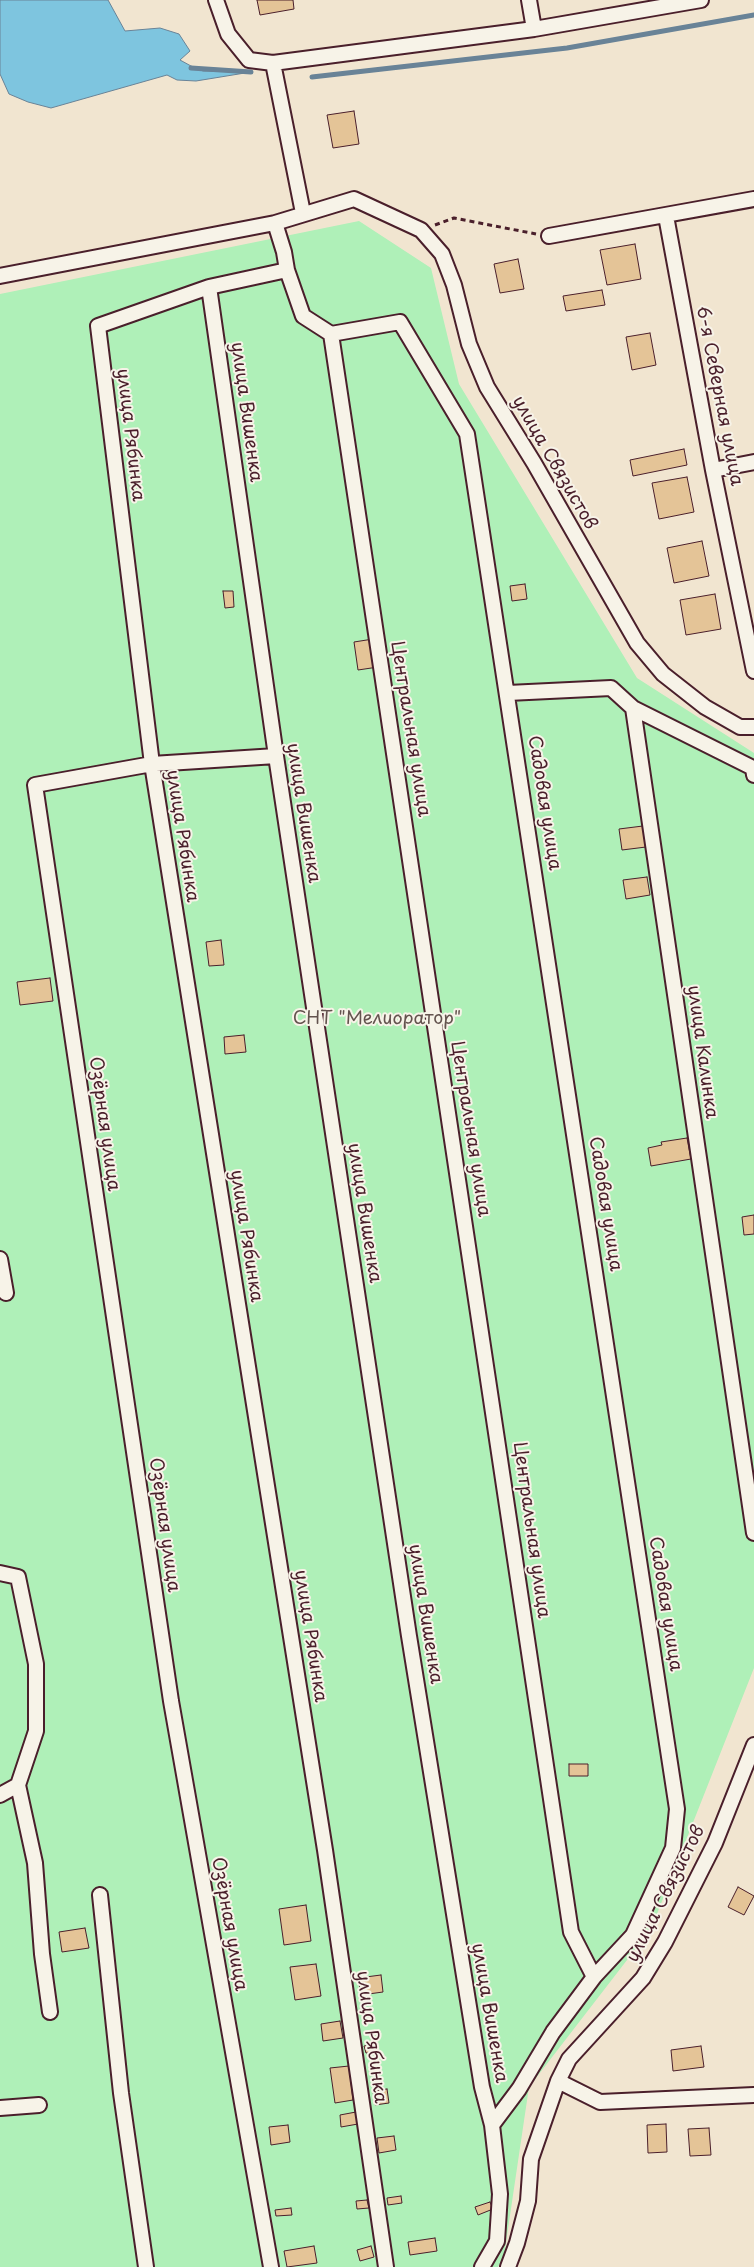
<!DOCTYPE html>
<html>
<head>
<meta charset="utf-8">
<style>
  body { margin:0 }
  canvas { display:block; background:#f1e5d0 }
</style>
</head>
<body>
<canvas width="754" height="2267"></canvas>
<script>
const g = document.querySelector('canvas').getContext('2d');
g.lineJoin = 'round';
function fill(path, color) { g.fillStyle = color; g.fill(path, 'evenodd'); }
const toPath = rows => new Path2D(rows.map(r => 'M' + r).join(''));
function strokePath(path, color, width, dash) { g.strokeStyle = color; g.lineWidth = width; g.lineCap = dash ? 'butt' : 'round'; g.setLineDash(dash || []); g.stroke(path); }
function label(font, color, halo, rows, align = 'center') {
  g.font = font + ' "Playpen Sans",sans-serif'; g.lineWidth = 4; g.setLineDash([]); g.textBaseline = 'middle'; g.strokeStyle = halo; g.fillStyle = color; for (const [text, x, y, turn = 0] of rows) {
    g.save(); g.translate(x, y); g.rotate((+turn || 0) * Math.PI / 180); g.textAlign = isNaN(turn) ? turn : align; if (halo) g.strokeText(text, 0, 0); g.fillText(text, 0, 0); g.restore();
  }
}
const green = toPath([
  [359,221,431,268,459,384,637,678,754,753,754,1668,651,1929,529,2087,504,2256,498,2267,0,2267,0,294]
]);
const water = toPath([
  [0,0,108,0,125,31,160,28,179,34,190,51,180,60,191,66,203,71,251,72,196,81,177,80,167,75,51,108,28,102,9,94,0,74,0,0]
]);
const stream = toPath([
  [191,68,251,72],
  [312,77,567,48,754,15]
]);
const building = toPath([
  [257,0,293,0,294,9,260,15,257,0],
  [354,111,359,144,333,148,327,115,354,111],
  [635,244,641,279,607,285,600,250,635,244],
  [518,259,524,289,500,293,494,264,518,259],
  [602,290,605,305,566,311,563,296,602,290],
  [650,333,656,365,632,370,626,337,650,333],
  [684,449,687,465,633,476,630,460,684,449],
  [687,477,694,512,659,519,652,483,687,477],
  [702,541,709,576,674,583,667,548,702,541],
  [525,584,527,599,512,601,510,586,525,584],
  [223,591,233,591,234,607,225,608,223,591],
  [715,594,721,629,686,635,680,600,715,594],
  [373,639,378,667,358,670,354,642,373,639],
  [643,826,646,847,622,850,619,829,643,826],
  [647,877,650,895,626,899,623,880,647,877],
  [221,940,224,965,209,966,206,942,221,940],
  [50,978,53,1001,20,1005,17,982,50,978],
  [244,1035,246,1052,225,1054,224,1037,244,1035],
  [687,1138,691,1159,651,1166,648,1148,662,1145,661,1142,687,1138],
  [754,1215,754,1234,744,1235,742,1217,754,1215],
  [569,1764,588,1764,588,1776,569,1776,569,1764],
  [738,1887,754,1896,744,1915,728,1907,738,1887],
  [306,1905,311,1941,284,1945,279,1909,306,1905],
  [85,1928,89,1948,62,1952,59,1932,85,1928],
  [316,1964,321,1996,295,2000,290,1967,316,1964],
  [381,1975,383,1992,361,1995,358,1978,381,1975],
  [340,2021,343,2038,323,2041,321,2024,340,2021],
  [376,2044,377,2052,366,2053,364,2046,376,2044],
  [701,2046,704,2067,673,2071,671,2050,701,2046],
  [349,2066,353,2100,335,2103,330,2068,349,2066],
  [387,2089,389,2103,375,2105,373,2091,387,2089],
  [356,2112,358,2124,341,2127,340,2115,356,2112],
  [666,2124,667,2152,648,2153,647,2125,666,2124],
  [288,2125,290,2142,271,2145,269,2127,288,2125],
  [709,2128,711,2155,690,2156,688,2129,709,2128],
  [394,2136,396,2150,379,2153,377,2138,394,2136],
  [401,2196,402,2203,388,2205,387,2198,401,2196],
  [367,2200,369,2208,357,2209,356,2201,367,2200],
  [490,2202,493,2209,478,2215,475,2207,490,2202],
  [291,2208,292,2215,276,2216,275,2210,291,2208],
  [435,2238,437,2251,410,2255,408,2242,435,2238],
  [314,2246,317,2263,287,2267,284,2251,314,2246],
  [371,2246,374,2257,360,2261,357,2250,371,2246]
]);
const path = toPath([
  [435,225,454,218,536,234]
]);
const minor = toPath([
  [216,0,228,34,249,60,273,63,534,29,701,0],
  [529,0,534,29],
  [273,63,303,213],
  [666,216,713,470,754,671],
  [275,223,284,252,287,270,209,287,276,756,409,1636,482,2087,492,2125,500,2194,497,2241,482,2267],
  [549,236,754,199],
  [287,270,303,316,331,334,571,1932,594,1977],
  [0,276,275,223,354,199,421,230,442,254,454,285,469,344,487,387,534,463,637,643,663,674,705,707,740,727,754,727],
  [209,287,98,326,152,764,325,1850,386,2267],
  [331,334,400,322,467,434,677,1809,673,1848,633,1935,594,1977,553,2032,519,2089,492,2125],
  [713,470,754,462],
  [508,693,611,688,633,708,754,1533],
  [633,708,753,768,754,775],
  [0,1259,6,1293],
  [0,1573,18,1577,36,1664,36,1731,18,1785,35,1863,42,1954,50,2012],
  [0,1795,18,1785],
  [100,1895,121,2093,146,2267],
  [558,2081,600,2102,754,2095],
  [0,2108,39,2105],
  [271,2267,171,1701,35,785,152,764,276,756],
  [508,2267,517,2243,528,2201,531,2159,558,2081,569,2059,643,1978,665,1942,715,1843,754,1745]
]);
const streetNames = [
  ["6-я Северная улица",719,396,79],
  ["улица Вишенка",246,412,82],
  ["улица Рябинка",130,435,83],
  ["улица Связистов",554,463,60],
  ["Центральная улица",410,729,81],
  ["Садовая улица",544,803,81],
  ["улица Вишенка",303,813,81],
  ["улица Рябинка",182,836,81],
  ["улица Калинка",702,1052,82],
  ["Озёрная улица",104,1124,82],
  ["Центральная улица",470,1129,81],
  ["Садовая улица",605,1204,81],
  ["улица Вишенка",364,1213,81],
  ["улица Рябинка",246,1236,81],
  ["Озёрная улица",164,1525,82],
  ["Центральная улица",531,1530,82],
  ["Садовая улица",665,1604,81],
  ["улица Вишенка",425,1614,81],
  ["улица Рябинка",310,1636,81],
  ["улица Связистов",666,1894,-63],
  ["Озёрная улица",229,1924,80],
  ["улица Вишенка",489,2013,80],
  ["улица Рябинка",371,2037,82]
];
const parkNames = [
  ["СНТ \"Мелиоратор\"",377,1019]
];
fill(green, '#aff0b8');
fill(water, '#7ec5df');
strokePath(water, '#698397', 1);
strokePath(stream, '#698397', 5);
fill(building, '#e4c497');
strokePath(building, '#4a1f2b', 1);
strokePath(minor, '#4a1f2b', 18);
strokePath(path, '#4a1f2b', 3, [5, 4]);
strokePath(minor, '#f7f3e8', 14);
label('18px', '#4a1f2b', '#f7f3e8', streetNames);
label('18px', '#63534e', '#f7f3e8', parkNames);
</script>
</body>
</html>
